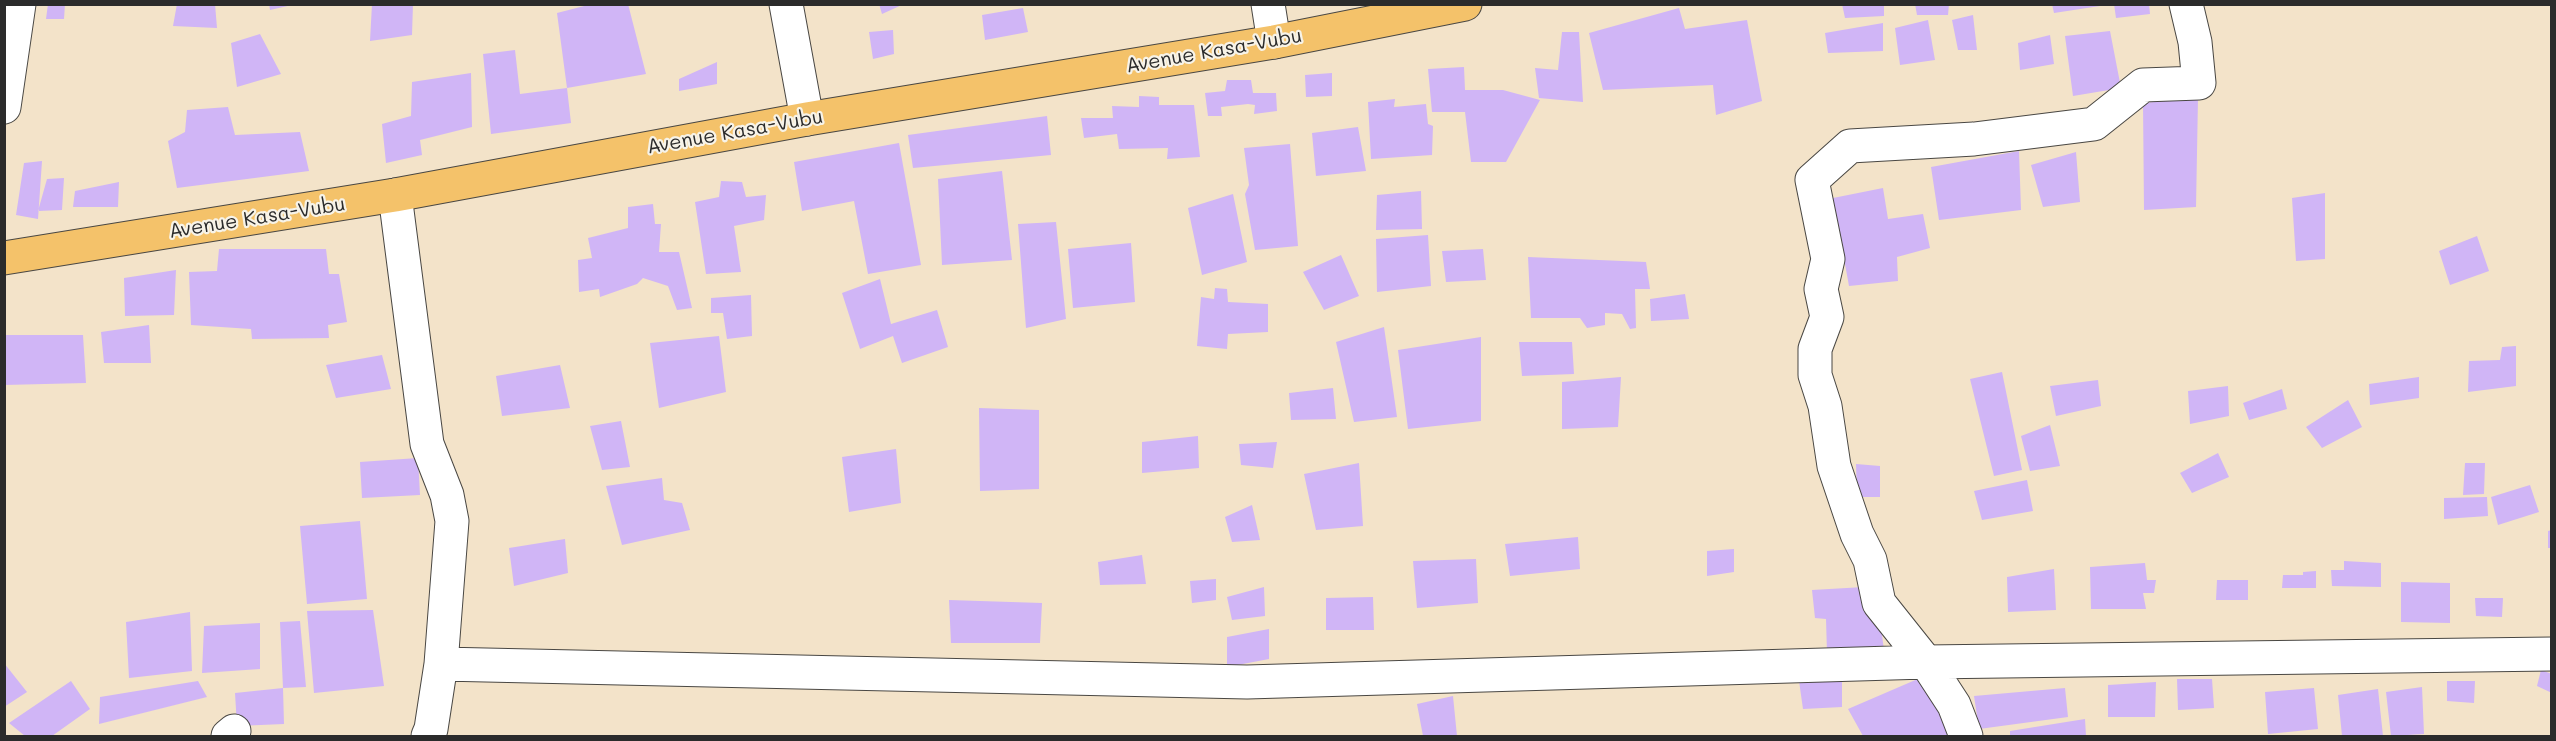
<!DOCTYPE html>
<html>
<head>
<meta charset="utf-8">
<style>
  body { margin:0 }
  #map { position:relative; width:2556px; height:741px; overflow:hidden; background:#f3e3c9; font-family:Mali,sans-serif }
  canvas { display:block }
  .frame { position:absolute; inset:0; border:6px solid #2b2b2b; pointer-events:none }
</style>
</head>
<body>
<div id="map">
<canvas width="2556" height="741"></canvas>
<div class="frame"></div>
</div>
<script>
const g = document.querySelector('canvas').getContext('2d');
g.lineJoin = 'round';
function fill(path, color) { g.fillStyle = color; g.fill(path, 'evenodd'); }
const toPath = rows => new Path2D(rows.map(r => 'M' + r).join(''));
function strokePath(path, color, width, dash) { g.strokeStyle = color; g.lineWidth = width; g.lineCap = dash ? 'butt' : 'round'; g.setLineDash(dash || []); g.stroke(path); }
function label(font, color, halo, rows, align = 'center') {
  g.font = font + ' Mali,sans-serif'; g.lineWidth = 4.5; g.setLineDash([]); g.textBaseline = 'middle'; g.strokeStyle = halo; g.fillStyle = color; for (const [text, x, y, turn = 0] of rows) {
    g.save(); g.translate(x, y); g.rotate((+turn || 0) * Math.PI / 180); g.textAlign = isNaN(turn) ? turn : align; if (halo) g.strokeText(text, 0, 0); g.fillText(text, 0, 0); g.restore();
  }
}
const building = toPath([
  [48,4,65,4,64,19,46,19],
  [177,4,215,4,217,28,173,26],
  [269,4,292,4,292,5,270,10],
  [372,4,413,4,412,35,370,41],
  [592,4,628,4,646,74,567,88,571,123,491,134,483,54,515,50,520,94,567,88,557,13],
  [879,4,904,4,882,14],
  [1842,4,1884,4,1884,16,1845,18],
  [1915,4,1949,4,1948,15,1917,15],
  [2052,4,2100,4,2100,6,2054,13],
  [2114,4,2149,4,2150,14,2116,18],
  [1023,8,1028,32,985,40,982,15],
  [1679,8,1685,29,1747,20,1762,101,1716,115,1713,85,1603,90,1589,33],
  [1973,15,1977,50,1958,50,1952,20],
  [1928,20,1935,60,1900,65,1895,28],
  [1883,23,1883,51,1828,53,1825,33],
  [893,30,894,54,873,59,869,32],
  [2110,31,2121,88,2073,96,2065,36],
  [1562,32,1579,32,1583,102,1539,98,1535,68,1558,70],
  [260,34,281,74,237,87,231,43],
  [2050,35,2054,64,2020,70,2018,43],
  [717,62,717,84,679,91,679,79],
  [1464,67,1465,90,1503,90,1540,100,1506,162,1471,162,1465,112,1432,112,1428,69],
  [471,73,472,127,420,140,422,155,386,163,382,124,411,116,412,82],
  [1332,73,1332,96,1306,97,1305,75],
  [1227,80,1251,80,1253,93,1276,93,1277,111,1254,114,1255,105,1248,104,1221,107,1222,116,1208,116,1205,93,1225,91],
  [1139,96,1159,97,1159,105,1194,105,1200,157,1167,159,1168,148,1119,149,1117,134,1084,138,1081,118,1113,118,1112,106,1139,107],
  [2198,98,2196,207,2144,210,2143,103],
  [1395,99,1394,107,1426,104,1428,124,1433,126,1432,155,1371,159,1368,102],
  [228,107,235,135,300,132,309,171,177,188,168,141,185,132,187,110],
  [1047,116,1051,155,913,168,908,135],
  [1358,127,1366,171,1316,176,1312,133],
  [899,143,921,265,868,274,854,201,802,211,794,162],
  [1290,144,1298,246,1255,250,1245,194,1249,185,1244,148],
  [2019,151,2021,210,1939,220,1931,167],
  [2076,152,2080,202,2043,207,2031,165],
  [42,161,38,219,16,215,24,163],
  [1002,171,1012,260,942,265,938,179],
  [64,178,62,210,38,211,47,179],
  [721,181,742,182,746,197,766,195,764,220,734,226,741,272,706,274,695,202,719,197],
  [119,182,118,207,73,207,75,191],
  [1883,188,1888,219,1923,214,1930,248,1897,257,1898,281,1849,286,1833,198],
  [1421,191,1422,229,1376,230,1377,195],
  [2325,193,2325,259,2296,261,2292,198],
  [1233,194,1247,262,1202,275,1188,208],
  [653,204,655,224,661,224,659,252,679,252,692,308,677,310,668,286,643,278,637,284,600,297,599,289,579,292,578,260,592,258,588,238,628,228,628,207],
  [1056,222,1066,319,1026,328,1018,224],
  [1428,235,1431,286,1377,292,1376,239],
  [2477,236,2489,271,2450,285,2439,251],
  [1131,243,1135,302,1073,308,1068,249],
  [219,249,326,249,329,274,339,274,347,322,328,325,329,338,252,339,251,329,191,325,189,272,217,271],
  [1483,249,1486,280,1446,282,1442,251],
  [1341,255,1359,296,1324,310,1303,272],
  [1528,257,1646,262,1650,289,1635,289,1636,328,1630,329,1622,314,1605,313,1605,325,1587,328,1580,318,1531,318],
  [176,270,174,315,125,316,124,278],
  [880,279,891,324,937,310,948,347,902,363,893,336,860,349,842,293],
  [1215,288,1227,289,1228,302,1268,304,1268,332,1228,334,1227,349,1197,346,1201,297,1214,299],
  [1685,294,1689,319,1651,321,1650,299],
  [751,295,752,336,727,339,723,313,711,313,711,298],
  [149,325,151,363,104,363,101,332],
  [1384,327,1397,417,1354,422,1336,342],
  [4,335,83,335,86,383,4,385],
  [719,336,726,392,659,408,650,343],
  [1481,337,1481,421,1408,429,1398,350],
  [1519,342,1572,342,1574,374,1522,376],
  [2516,346,2516,386,2468,392,2469,361,2500,360,2502,347],
  [382,355,391,389,336,398,326,365],
  [560,365,570,408,502,416,496,376],
  [2002,372,2022,470,1994,476,1970,379],
  [1621,377,1618,427,1562,429,1562,382],
  [2419,377,2419,398,2370,405,2369,384],
  [2098,380,2101,406,2056,416,2050,386],
  [2228,386,2229,416,2190,424,2188,391],
  [1333,388,1336,419,1291,420,1289,393],
  [2282,389,2287,409,2249,420,2243,403],
  [2348,400,2362,427,2322,448,2306,427],
  [979,408,1039,410,1039,489,980,491],
  [621,421,630,467,602,470,590,426],
  [2050,425,2060,466,2030,471,2021,436],
  [1198,436,1199,468,1142,473,1142,442],
  [1277,442,1273,468,1241,465,1239,444],
  [896,449,901,503,849,512,842,457],
  [2218,453,2229,477,2192,493,2180,473],
  [418,458,420,495,362,498,360,462],
  [1359,463,1363,526,1316,530,1304,474],
  [2465,463,2485,463,2484,494,2463,495],
  [1856,464,1880,466,1880,497,1857,497],
  [662,478,664,500,682,503,690,530,622,545,606,486],
  [2027,480,2033,511,1982,520,1974,491],
  [2530,485,2539,512,2498,525,2491,497],
  [2487,497,2488,516,2444,519,2444,498],
  [1252,505,1260,540,1232,542,1225,517],
  [360,521,367,599,307,604,300,526],
  [2552,530,2552,548,2548,548,2548,531],
  [1578,537,1580,569,1510,576,1505,544],
  [565,539,568,573,514,586,509,548],
  [1734,549,1734,572,1707,576,1707,551],
  [1142,555,1146,584,1100,585,1098,562],
  [1476,559,1478,603,1417,608,1413,561],
  [2344,561,2381,563,2381,587,2332,586,2331,570,2344,570],
  [2145,563,2147,580,2156,580,2154,593,2143,593,2146,609,2091,609,2090,567],
  [2054,569,2056,610,2008,612,2007,577],
  [2316,571,2316,588,2282,588,2283,575,2303,575,2303,572],
  [1216,579,1216,600,1192,603,1190,581],
  [2217,580,2248,580,2248,600,2216,600],
  [2401,582,2450,583,2450,623,2401,622],
  [1264,587,1265,616,1232,620,1227,597],
  [1864,587,1879,613,1884,650,1827,653,1826,619,1815,618,1812,590],
  [1373,597,1374,630,1326,630,1326,598],
  [2475,598,2503,598,2502,617,2476,616],
  [949,600,1042,603,1040,643,951,643],
  [373,610,384,686,314,693,307,611],
  [190,612,192,671,129,678,126,622],
  [300,621,306,687,283,688,280,622],
  [260,623,260,669,202,673,204,626],
  [1269,629,1269,659,1227,667,1227,637],
  [4,663,27,692,4,707],
  [2541,670,2552,674,2552,693,2537,686],
  [1842,678,1842,707,1803,709,1799,681],
  [1920,678,1945,707,1939,713,1953,736,1863,736,1848,709],
  [2177,679,2212,679,2214,708,2178,710],
  [71,681,90,709,52,736,25,736,9,723],
  [198,681,207,697,99,724,100,697],
  [2447,681,2475,681,2474,703,2447,701],
  [2156,682,2155,717,2108,717,2108,685],
  [2422,687,2424,734,2391,736,2386,692],
  [283,688,284,724,237,726,235,693],
  [2065,688,2068,717,1979,729,1974,696],
  [2314,688,2318,729,2268,734,2265,692],
  [2378,689,2383,736,2342,736,2338,695],
  [1453,696,1457,736,1423,736,1417,704],
  [2085,719,2086,736,2010,736,2010,731]
]);
const minor = toPath([
  [786,4,807,119],
  [1268,4,1274,42],
  [4,107,19,4],
  [395,195,427,444,447,495,452,521,441,664,431,729,428,736],
  [441,664,1247,682,1926,662,2552,654],
  [228,736,234,731],
  [1966,736,1954,705,1926,662,1879,603,1870,560,1857,534,1834,466,1825,406,1815,375,1815,349,1827,317,1821,289,1828,259,1812,180,1850,146,1974,139,2094,124,2143,85,2199,83,2195,42,2186,4]
]);
const highway = toPath([
  [4,258,395,195,807,119,1274,42,1465,4]
]);
const streetNames = [
  ["Avenue Kasa-Vubu",1214,51,-10],
  ["Avenue Kasa-Vubu",735,132,-10],
  ["Avenue Kasa-Vubu",257,218,-9]
];
fill(building, '#d0b5f6');
strokePath(minor, '#494743', 35);
strokePath(highway, '#494743', 35);
strokePath(minor, '#fff', 33);
strokePath(highway, '#f4c26a', 33);
label('20px', '#2b2b2b', '#f7f3e8', streetNames);
</script>
</body>
</html>
